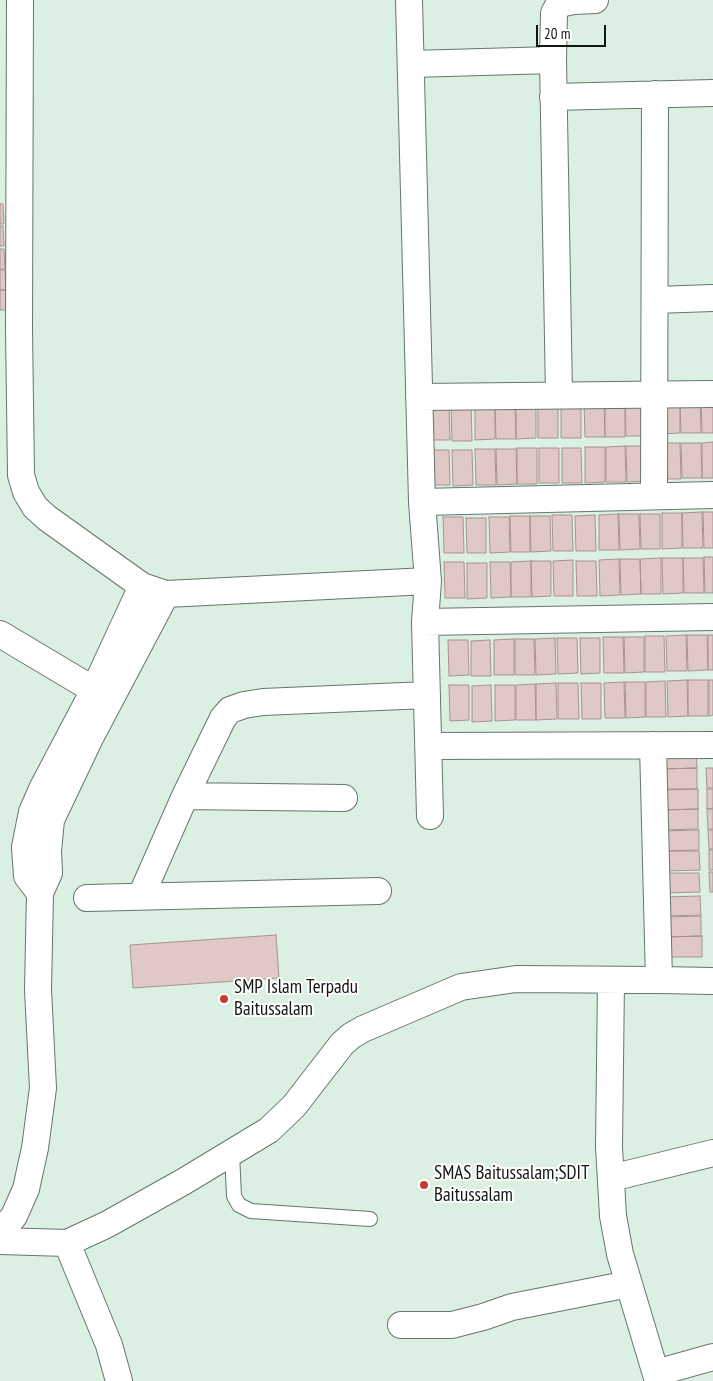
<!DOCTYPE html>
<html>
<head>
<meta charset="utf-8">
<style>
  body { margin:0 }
  #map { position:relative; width:713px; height:1381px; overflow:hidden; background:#dbefe3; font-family:"PT Sans Narrow",sans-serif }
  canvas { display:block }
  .scale { position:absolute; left:536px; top:25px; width:70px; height:22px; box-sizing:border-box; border:2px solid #101713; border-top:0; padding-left:6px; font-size:15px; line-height:18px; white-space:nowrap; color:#101713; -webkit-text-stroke:4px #fff; paint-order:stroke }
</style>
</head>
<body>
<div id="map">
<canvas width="713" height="1381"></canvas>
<div class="scale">20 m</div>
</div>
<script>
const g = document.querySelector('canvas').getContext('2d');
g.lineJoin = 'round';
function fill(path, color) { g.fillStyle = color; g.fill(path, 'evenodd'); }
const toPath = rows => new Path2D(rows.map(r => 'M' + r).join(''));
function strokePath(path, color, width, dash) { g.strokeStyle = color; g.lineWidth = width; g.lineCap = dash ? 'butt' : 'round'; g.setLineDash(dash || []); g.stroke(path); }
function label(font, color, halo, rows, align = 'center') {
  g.font = font + ' "PT Sans Narrow",sans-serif'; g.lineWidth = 4; g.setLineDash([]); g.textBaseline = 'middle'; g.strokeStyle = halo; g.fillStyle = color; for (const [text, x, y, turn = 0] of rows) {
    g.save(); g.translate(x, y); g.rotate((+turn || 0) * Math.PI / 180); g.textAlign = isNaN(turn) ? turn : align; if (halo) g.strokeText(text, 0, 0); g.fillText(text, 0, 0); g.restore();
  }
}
const building = toPath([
  [0,204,3,204,4,224,0,224,0,204],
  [0,226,3,226,4,246,0,246,0,226],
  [0,249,4,249,5,269,0,269,0,249],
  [0,270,5,270,6,290,0,290,0,270],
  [0,290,6,290,6,310,0,310,0,290],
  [713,397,713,433,702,433,701,398,713,397],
  [660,398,680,398,680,433,660,434,660,398],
  [680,398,700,398,701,433,681,433,680,398],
  [604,401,605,437,585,437,584,402,604,401],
  [605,401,625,401,625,437,605,437,605,401],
  [625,401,645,401,646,436,626,436,625,401],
  [558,402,558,438,538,438,538,403,558,402],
  [516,403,536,403,536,438,516,439,516,403],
  [561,403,581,403,581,438,561,438,561,403],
  [449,404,450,440,429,440,429,405,449,404],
  [475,404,495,404,495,439,475,440,475,404],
  [495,404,515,404,516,439,496,439,495,404],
  [451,405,471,405,472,441,452,441,451,405],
  [713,442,713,478,702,478,702,443,713,442],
  [660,443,680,443,681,479,661,479,660,443],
  [681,443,701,443,702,478,682,478,681,443],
  [625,446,626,482,606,482,606,447,625,446],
  [626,446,646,446,647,481,627,482,626,446],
  [585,447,605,447,605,482,585,483,585,447],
  [517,448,537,448,537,484,517,484,517,448],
  [539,448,559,448,559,483,539,483,539,448],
  [562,448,581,448,582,483,562,483,562,448],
  [475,449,495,449,496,485,476,485,475,449],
  [496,449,516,449,517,484,497,485,496,449],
  [430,450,449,450,450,485,430,485,430,450],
  [452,450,472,450,473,485,453,486,452,450],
  [702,512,703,548,683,548,682,513,702,512],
  [703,512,713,512,713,548,704,548,703,512],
  [662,513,682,513,682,548,662,549,662,513],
  [618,514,619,550,599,550,599,515,618,514],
  [619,514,639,514,640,549,620,550,619,514],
  [640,514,660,514,660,549,641,549,640,514],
  [552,515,572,515,573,551,553,551,552,515],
  [595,515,596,551,576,551,575,516,595,515],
  [510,516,530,516,530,552,511,552,510,516],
  [530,516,550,516,551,551,531,552,530,516],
  [443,517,463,517,464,553,444,553,443,517],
  [489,517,509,517,510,552,490,553,489,517],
  [466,518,486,518,486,553,467,553,466,518],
  [704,557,713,557,713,593,705,593,704,557],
  [661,558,661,594,641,594,640,559,661,558],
  [662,558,683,558,683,593,663,594,662,558],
  [683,558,703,558,704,593,684,593,683,558],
  [619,559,620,595,600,596,599,560,619,559],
  [620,559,640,559,641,594,621,595,620,559],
  [573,560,573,596,554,596,553,561,573,560],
  [531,561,551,561,551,596,532,597,531,561],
  [531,561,531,597,511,597,511,562,531,561],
  [576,561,596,561,597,596,577,596,576,561],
  [444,562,464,562,465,598,445,598,444,562],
  [490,562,510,562,511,597,491,598,490,562],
  [467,563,487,563,487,598,467,599,467,563],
  [686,635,687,671,667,671,666,636,686,635],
  [687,635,707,635,708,670,688,671,687,635],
  [708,635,713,635,713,670,708,670,708,635],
  [645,636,664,636,665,672,645,672,645,636],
  [603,637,623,637,624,673,604,673,603,637],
  [624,637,644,637,644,672,625,673,624,637],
  [555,638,556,674,536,675,535,639,555,638],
  [557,638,577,638,578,673,558,674,557,638],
  [580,638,600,638,600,673,581,674,580,638],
  [514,639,514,675,494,675,494,640,514,639],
  [515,639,534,639,535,675,515,675,515,639],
  [448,640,468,640,469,675,449,676,448,640],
  [490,640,491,676,471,676,471,641,490,640],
  [687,680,688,716,668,717,667,681,687,680],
  [688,680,708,680,708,716,688,716,688,680],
  [709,680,713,680,713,715,709,716,709,680],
  [665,681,666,717,646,717,646,682,665,681],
  [624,682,625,718,605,718,604,683,624,682],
  [625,682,645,682,645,717,626,718,625,682],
  [556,683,557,719,536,720,536,684,556,683],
  [558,683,578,683,579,719,558,719,558,683],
  [581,683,601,683,601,719,582,719,581,683],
  [535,684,536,720,516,720,516,685,535,684],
  [449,685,469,685,469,720,450,721,449,685],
  [491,685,492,721,472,722,472,686,491,685],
  [495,685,515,685,515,720,495,721,495,685],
  [696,748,697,768,661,769,661,749,696,748],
  [697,768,697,789,662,789,661,769,697,768],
  [706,768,713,768,713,788,707,788,706,768],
  [698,789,698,809,662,810,662,790,698,789],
  [707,789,713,789,713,808,707,809,707,789],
  [698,809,698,829,662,830,662,810,698,809],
  [707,809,713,809,713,829,708,829,707,809],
  [699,830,699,850,663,851,663,831,699,830],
  [708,830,713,830,713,849,709,849,708,830],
  [709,850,713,850,713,870,709,870,709,850],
  [663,851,699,851,700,870,664,871,663,851],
  [709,872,713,872,713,892,710,892,709,872],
  [663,873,699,873,700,892,664,893,663,873],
  [700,896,701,915,665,916,665,897,700,896],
  [701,916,701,936,666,937,665,917,701,916],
  [276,935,279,978,133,988,130,945,276,935],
  [702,936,702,957,666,957,666,937,702,936]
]);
const lane = toPath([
  [232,1153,234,1196,239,1205,251,1211,370,1219]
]);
const street = toPath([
  [20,0,19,329,21,475,26,492,35,507,47,518,142,586,166,594,428,581],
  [409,0,422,502,428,581,425,622,430,816],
  [411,64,553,60],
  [553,97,713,93],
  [655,300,713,298],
  [559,395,553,60,554,13,559,4,574,1,595,0],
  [419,397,713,394],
  [654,496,655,94],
  [422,502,713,495],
  [425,622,713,617],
  [0,634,94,690],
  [653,745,659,980,713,981],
  [428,746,713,745],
  [185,796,344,798],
  [40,893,27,876,25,847,32,812,43,787,94,690,142,586],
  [141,896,185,796,223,718,230,710,244,705,263,702,427,695],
  [87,898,378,891],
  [611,980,609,1147,613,1216,620,1254,658,1381],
  [611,1178,713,1153],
  [0,1233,14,1216,26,1189,35,1148,43,1088,38,990,40,893,49,873,48,851,51,820,90,738,166,594],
  [0,1241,67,1243,106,1225,183,1182,269,1130,294,1106,342,1044,351,1036,363,1029,461,987,516,979,659,980],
  [67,1243,109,1345,119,1381],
  [401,1325,452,1325,483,1317,512,1307,629,1284],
  [656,1373,713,1357]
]);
const markers = [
  [224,999,5,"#c63832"],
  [424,1185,5,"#c63832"]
];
const poiNames = [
  ["SMP Islam Terpadu",234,988],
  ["Baitussalam",234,1010],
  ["SMAS Baitussalam;SDIT",434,1174],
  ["Baitussalam",434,1196]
];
fill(building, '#dfc8c5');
strokePath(building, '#a8928f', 1);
strokePath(lane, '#64776c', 16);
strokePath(street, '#64776c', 28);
strokePath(lane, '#fff', 14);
strokePath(street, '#fff', 26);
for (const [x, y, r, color] of markers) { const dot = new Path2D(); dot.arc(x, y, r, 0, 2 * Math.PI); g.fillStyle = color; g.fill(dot); strokePath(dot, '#fff', 2); }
label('19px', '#101713', '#fff', poiNames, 'left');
</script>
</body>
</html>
